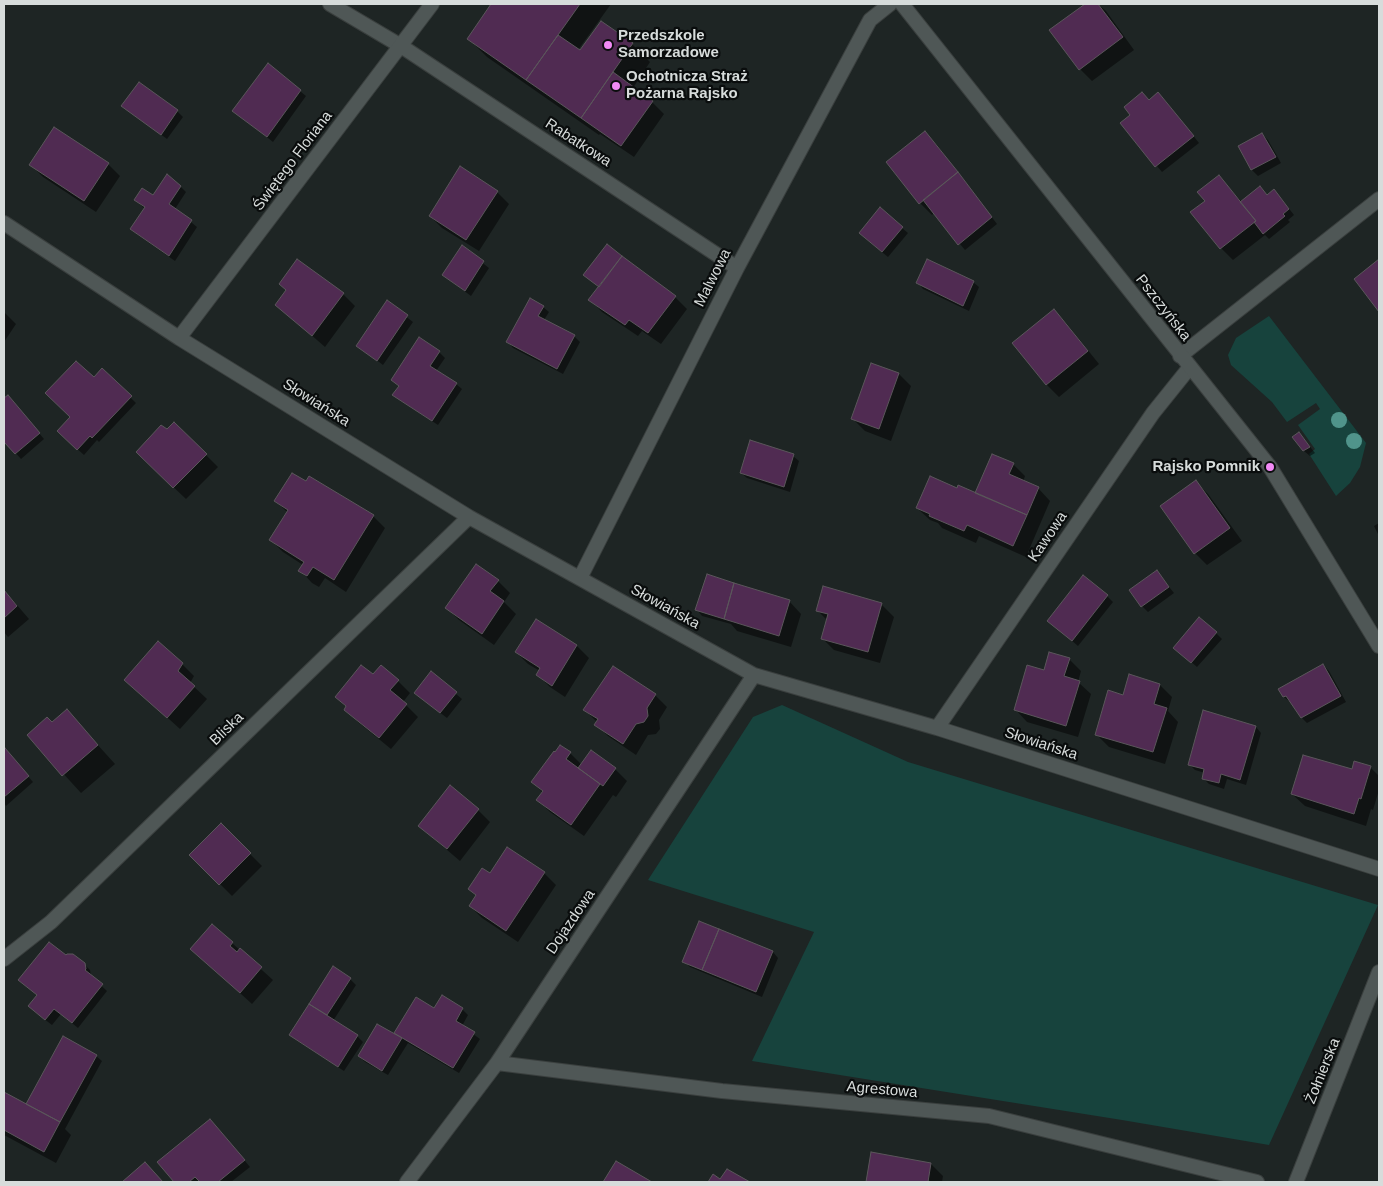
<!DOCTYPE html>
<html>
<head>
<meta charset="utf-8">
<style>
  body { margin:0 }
  #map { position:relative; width:1383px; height:1186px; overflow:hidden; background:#1e2524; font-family:Helvetica,sans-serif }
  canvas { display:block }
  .frame { position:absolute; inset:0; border:5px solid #d7dcdb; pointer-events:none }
</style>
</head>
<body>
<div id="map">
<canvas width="1383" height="1186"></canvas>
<div class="frame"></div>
</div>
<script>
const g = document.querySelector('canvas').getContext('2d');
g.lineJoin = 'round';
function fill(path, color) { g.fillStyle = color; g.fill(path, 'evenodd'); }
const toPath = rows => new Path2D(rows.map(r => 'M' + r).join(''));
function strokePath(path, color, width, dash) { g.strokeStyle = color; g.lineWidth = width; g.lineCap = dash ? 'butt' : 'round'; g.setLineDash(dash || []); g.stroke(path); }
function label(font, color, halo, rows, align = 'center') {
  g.font = font + ' Helvetica,sans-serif'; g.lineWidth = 4.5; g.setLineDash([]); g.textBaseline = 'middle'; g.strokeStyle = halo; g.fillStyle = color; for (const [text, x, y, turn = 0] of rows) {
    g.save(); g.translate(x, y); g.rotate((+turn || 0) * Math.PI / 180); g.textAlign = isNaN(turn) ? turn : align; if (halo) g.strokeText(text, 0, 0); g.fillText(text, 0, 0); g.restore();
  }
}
const green = toPath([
  [1269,316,1366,443,1360,467,1350,483,1336,496,1309,454,1315,449,1298,425,1320,409,1316,403,1287,422,1272,402,1231,365,1228,355,1236,338],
  [782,705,908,762,1378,905,1269,1145,1122,1120,752,1061,814,932,648,880,753,717]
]);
const shadow = toPath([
  [493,4,611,4,578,50,580,52,601,22,632,44,650,62,633,88,652,102,664,114,634,157,600,134,599,135,487,57,469,39],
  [1088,4,1098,4,1106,11,1134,50,1092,81,1080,69,1051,31],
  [268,65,306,96,273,142,234,111],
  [1164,99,1199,143,1162,172,1121,123,1149,101],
  [123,106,177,111,183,117,167,139],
  [925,133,937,145,997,224,965,250,934,213,932,215,920,203],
  [1262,134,1268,140,1281,163,1258,176,1252,170,1240,147],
  [108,164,120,176,96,212,43,177,31,165],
  [1218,176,1242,202,1260,187,1268,196,1280,197,1294,215,1288,220,1290,222,1269,239,1265,235,1233,260,1221,248,1206,201],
  [180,186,186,192,175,209,197,227,175,261,138,235,132,229,145,209,136,200,153,197],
  [497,192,509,204,479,251,442,228,430,216],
  [902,228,908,233,888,257,866,239],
  [462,247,489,268,471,296,443,275],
  [298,260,343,294,355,306,325,347,277,305,287,290],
  [585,274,675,297,687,309,661,344,642,331,638,336,602,312,590,299,599,288],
  [973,282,979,287,969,311,923,289,918,283],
  [387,302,413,322,383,365,357,345],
  [543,307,549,312,544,320,574,336,580,342,563,374,513,348,508,342],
  [1054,311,1066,323,1099,364,1059,397,1047,385,1014,344],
  [4,312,16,324,4,342],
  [439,352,445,358,436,371,456,384,462,389,438,425,400,400,394,395,400,387,393,380],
  [102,370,136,403,99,442,97,440,84,455,64,437,72,417,94,379],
  [899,374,911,386,891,441,865,431,852,418],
  [8,396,44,439,21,459,4,440,4,400],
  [1299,433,1304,439,1315,453,1310,456,1304,451,1294,438],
  [206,455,218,467,186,499,149,464],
  [793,456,799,461,790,492,747,478,741,473],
  [1013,464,1025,476,1023,482,1038,488,1050,501,1026,557,979,536,976,543,942,528,938,523,930,520,917,508,957,489,976,494],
  [1196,482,1208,494,1242,541,1207,565,1195,553],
  [276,501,373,516,385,528,346,592,325,578,319,587,312,583,300,570,303,565,283,552,271,540,288,513],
  [1379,523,1379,536,1374,526],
  [1157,572,1174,593,1148,612,1142,606],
  [498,581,510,593,504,602,516,614,494,645,459,620,447,608],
  [4,590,29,619,8,637,4,632],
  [1107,596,1113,602,1078,646,1049,621],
  [789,601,801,614,791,647,737,631,731,624,702,616,697,610],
  [881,604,894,617,880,663,834,650,822,638,827,620,817,610],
  [537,621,577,646,589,658,565,697,550,687,538,675,540,671,528,664,516,652],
  [1216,633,1222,639,1197,667,1181,653],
  [1069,659,1081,671,1078,682,1091,694,1078,737,1027,722,1015,709,1045,671],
  [182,664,194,676,190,683,207,699,180,729,126,680],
  [1323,665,1329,671,1346,702,1307,723,1302,718,1292,702,1290,702,1284,697],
  [431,673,462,699,447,718,421,698],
  [373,676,398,681,410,693,403,702,418,717,391,749,358,722,346,709,347,708,337,697],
  [1160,685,1172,697,1168,711,1178,722,1165,764,1109,747,1097,735,1124,696],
  [655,695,667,707,659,720,660,729,656,734,648,735,636,755,608,736,596,724,597,722,585,710],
  [67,711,115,764,81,793,29,736,52,724],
  [1256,727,1261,733,1246,785,1227,779,1224,789,1209,784,1203,778,1205,773,1195,770,1189,764],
  [5,750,33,782,6,806,4,803],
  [570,753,582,765,615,769,627,781,616,797,613,795,584,836,550,812,538,800,543,793,533,782],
  [1370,767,1379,776,1379,790,1373,810,1371,809,1366,826,1305,806,1292,794,1353,771],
  [478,810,490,822,460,861,419,826],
  [221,825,262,866,232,896,191,855],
  [544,873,556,885,518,942,482,918,470,906,477,896,469,889,490,875],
  [700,923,773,952,778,958,762,997,690,967,684,961],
  [232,943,273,980,252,1004,192,949],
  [66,957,84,964,90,970,91,976,107,991,78,1028,61,1014,52,1025,35,1012],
  [333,968,350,979,356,985,333,1021,357,1036,363,1042,344,1071,296,1040,290,1035],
  [417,999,435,1010,462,1009,468,1015,462,1026,480,1039,459,1073,408,1043,388,1075,365,1062,359,1056,395,1035],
  [96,1056,102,1061,65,1129,71,1135,56,1163,4,1135,4,1093,31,1108],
  [216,1126,250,1167,231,1182,176,1182,159,1162],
  [872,1154,931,1164,943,1176,942,1182,867,1182]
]);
const building = toPath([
  [491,4,580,4,526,80,467,39,491,4],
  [1085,4,1098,4,1123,37,1079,70,1049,30,1085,4],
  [601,21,633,43,581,118,526,80,558,35,580,50,601,21],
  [268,63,301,90,267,137,232,111,268,63],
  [613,72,653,101,621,146,581,118,613,72],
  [139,82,178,110,161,135,121,106,139,82],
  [1142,92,1149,100,1158,92,1194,136,1155,167,1120,123,1130,115,1124,107,1142,92],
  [54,127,109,163,84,201,29,165,54,127],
  [925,131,958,172,919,204,886,162,925,131],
  [1262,133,1276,157,1251,170,1238,146,1262,133],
  [460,166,498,191,466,240,429,216,460,166],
  [958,172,992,217,958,245,923,200,958,172],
  [167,174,181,186,169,204,192,220,169,256,130,229,145,207,134,200,142,188,153,195,167,174],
  [1219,175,1256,221,1220,249,1190,212,1205,201,1197,192,1219,175],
  [1260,186,1267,195,1274,189,1289,209,1283,214,1285,216,1263,234,1254,222,1256,221,1240,202,1260,186],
  [880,207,903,227,882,252,859,233,880,207],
  [607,244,622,256,599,287,583,275,607,244],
  [462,245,484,261,465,291,442,275,462,245],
  [622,256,676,296,648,333,629,320,625,325,588,300,622,256],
  [297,259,344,293,312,336,275,305,286,290,279,284,297,259],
  [927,259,974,281,963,306,916,283,927,259],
  [1379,259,1379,312,1354,279,1379,259],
  [530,298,544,306,538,316,575,335,557,369,506,342,530,298],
  [387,300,408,315,377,361,356,346,387,300],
  [1054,309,1088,351,1046,385,1012,343,1054,309],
  [419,337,440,351,430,366,457,383,432,421,392,395,399,386,391,380,419,337],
  [76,361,94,377,102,368,132,396,92,438,90,436,77,450,57,431,70,417,45,393,76,361],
  [871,363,899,373,879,429,851,419,871,363],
  [8,395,40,433,15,454,4,442,4,398,8,395],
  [174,422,207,454,173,488,136,452,161,425,167,429,174,422],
  [1299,432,1310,447,1303,451,1292,437,1299,432],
  [750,440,794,454,784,487,740,473,750,440],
  [992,454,1014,463,1009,474,1039,487,1027,515,975,493,992,454],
  [292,473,306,481,309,476,374,515,334,580,313,567,307,576,298,571,304,562,269,540,288,510,274,501,292,473],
  [930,476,957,488,958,485,1027,515,1013,546,967,525,964,531,929,516,930,514,916,508,930,476],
  [1196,480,1230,528,1194,554,1160,506,1196,480],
  [476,564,499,580,490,591,504,601,482,634,445,608,476,564],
  [1157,570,1169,587,1141,607,1129,590,1157,570],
  [707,574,734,583,724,619,695,610,707,574],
  [1083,575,1108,595,1072,641,1047,621,1083,575],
  [734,583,790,600,779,636,724,619,734,583],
  [823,586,882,603,868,652,821,639,828,614,816,611,823,586],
  [4,590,17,606,4,618,4,590],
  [1199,617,1217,632,1191,663,1173,648,1199,617],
  [536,619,577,645,552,686,536,675,540,668,515,652,536,619],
  [158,641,183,663,178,671,195,686,167,718,124,680,158,641],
  [1049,652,1070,658,1064,676,1080,681,1066,726,1014,710,1027,665,1044,670,1049,652],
  [1323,664,1341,696,1301,718,1286,696,1283,697,1278,689,1323,664],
  [361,665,373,674,381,665,399,680,390,690,407,704,379,738,344,710,346,706,335,697,361,665],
  [613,666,656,694,647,708,648,716,644,722,636,724,623,744,594,725,598,719,583,710,613,666],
  [431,671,457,692,440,713,414,693,431,671],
  [1129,674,1160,684,1154,704,1167,708,1153,752,1095,735,1108,690,1123,695,1129,674],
  [67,709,98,745,62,776,27,735,47,717,52,722,67,709],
  [1203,710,1256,726,1240,780,1221,774,1219,783,1202,779,1204,769,1188,765,1203,710],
  [560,745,571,752,566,759,600,784,571,825,536,800,543,791,531,782,554,751,555,752,560,745],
  [5,748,29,776,4,797,4,750,5,748],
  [591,750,616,768,603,786,578,768,591,750],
  [1303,755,1352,769,1354,761,1371,766,1361,799,1359,798,1354,814,1291,794,1303,755],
  [450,785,479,809,447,849,418,826,450,785],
  [221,823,251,853,219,885,189,855,221,823],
  [507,847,545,872,506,931,469,906,476,895,468,889,482,868,490,873,507,847],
  [699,921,719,929,702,970,682,962,699,921],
  [212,924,233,942,230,946,237,952,240,948,262,967,240,993,190,949,212,924],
  [719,929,773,951,756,992,702,970,719,929],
  [49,942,66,955,67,954,73,954,85,963,86,969,85,970,103,984,72,1023,54,1009,45,1020,28,1006,37,995,18,980,49,942],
  [333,966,351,978,327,1015,309,1004,333,966],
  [442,995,463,1008,456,1021,475,1032,453,1068,394,1033,416,997,434,1008,442,995],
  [309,1004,358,1035,338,1067,289,1035,309,1004],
  [377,1024,402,1038,382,1071,358,1056,377,1024],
  [63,1036,97,1055,60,1122,26,1104,63,1036],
  [4,1092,60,1122,44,1152,4,1130,4,1092],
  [210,1119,245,1160,218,1182,200,1182,195,1177,189,1182,174,1182,157,1162,210,1119],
  [871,1152,931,1163,928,1182,866,1182,871,1152],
  [616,1161,652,1182,603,1182,616,1161],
  [145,1162,163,1182,122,1182,145,1162],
  [727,1169,750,1182,708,1182,713,1174,720,1179,727,1169]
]);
const service = toPath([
  [330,4,401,46],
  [1180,356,1379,199]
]);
const minor = toPath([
  [401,46,737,268],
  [4,223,179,338,469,517,754,675,937,728,1379,869],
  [179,338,432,4],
  [580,578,737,268,870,20,890,4],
  [937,728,1153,413,1190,367],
  [4,959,51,922,469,517],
  [497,1063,722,1091,989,1116,1257,1182],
  [407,1182,497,1063,754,675],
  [1296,1182,1379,972]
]);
const secondary = toPath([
  [902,4,1270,467,1379,646]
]);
const trees = [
  [1339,420],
  [1354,441]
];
const markers = [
  [608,45,5,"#f18af5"],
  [616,86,5,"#f18af5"],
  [1270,467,5,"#f18af5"]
];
const poiNames = [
  ["Przedszkole",618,36],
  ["Samorzadowe",618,53],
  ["Ochotnicza Straż",626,77],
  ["Pożarna Rajsko",626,94],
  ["Rajsko Pomnik",1260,467,"right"]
];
const streetNames = [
  ["Rabatkowa",578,143,33],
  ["Świętego Floriana",293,161,-53],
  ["Malwowa",713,278,-63],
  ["Pszczyńska",1163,308,52],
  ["Słowiańska",316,403,32],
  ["Kawowa",1048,537,-56],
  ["Słowiańska",665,607,29],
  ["Bliska",227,729,-44],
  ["Słowiańska",1041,744,18],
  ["Dojazdowa",571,922,-56],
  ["Żołnierska",1323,1071,-68],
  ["Agrestowa",882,1090,5]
];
fill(green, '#17433d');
fill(shadow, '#0007');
fill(building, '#502b52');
strokePath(building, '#5b565b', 1);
strokePath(service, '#3a3f3e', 16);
strokePath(minor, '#3a3f3e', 16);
strokePath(secondary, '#3a3f3e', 16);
strokePath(service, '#4f5756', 14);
strokePath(minor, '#4f5756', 14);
strokePath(secondary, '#4f5756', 14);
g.fillStyle = '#50948b';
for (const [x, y] of trees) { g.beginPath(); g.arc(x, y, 8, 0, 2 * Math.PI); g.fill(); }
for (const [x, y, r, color] of markers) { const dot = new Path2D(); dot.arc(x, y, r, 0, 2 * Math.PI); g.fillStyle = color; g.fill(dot); strokePath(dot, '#0a0d0d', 2); }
label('bold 15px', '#d7dcdb', '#0a0d0d', poiNames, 'left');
label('15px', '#d7dcdb', '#0a0d0d', streetNames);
</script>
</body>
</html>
